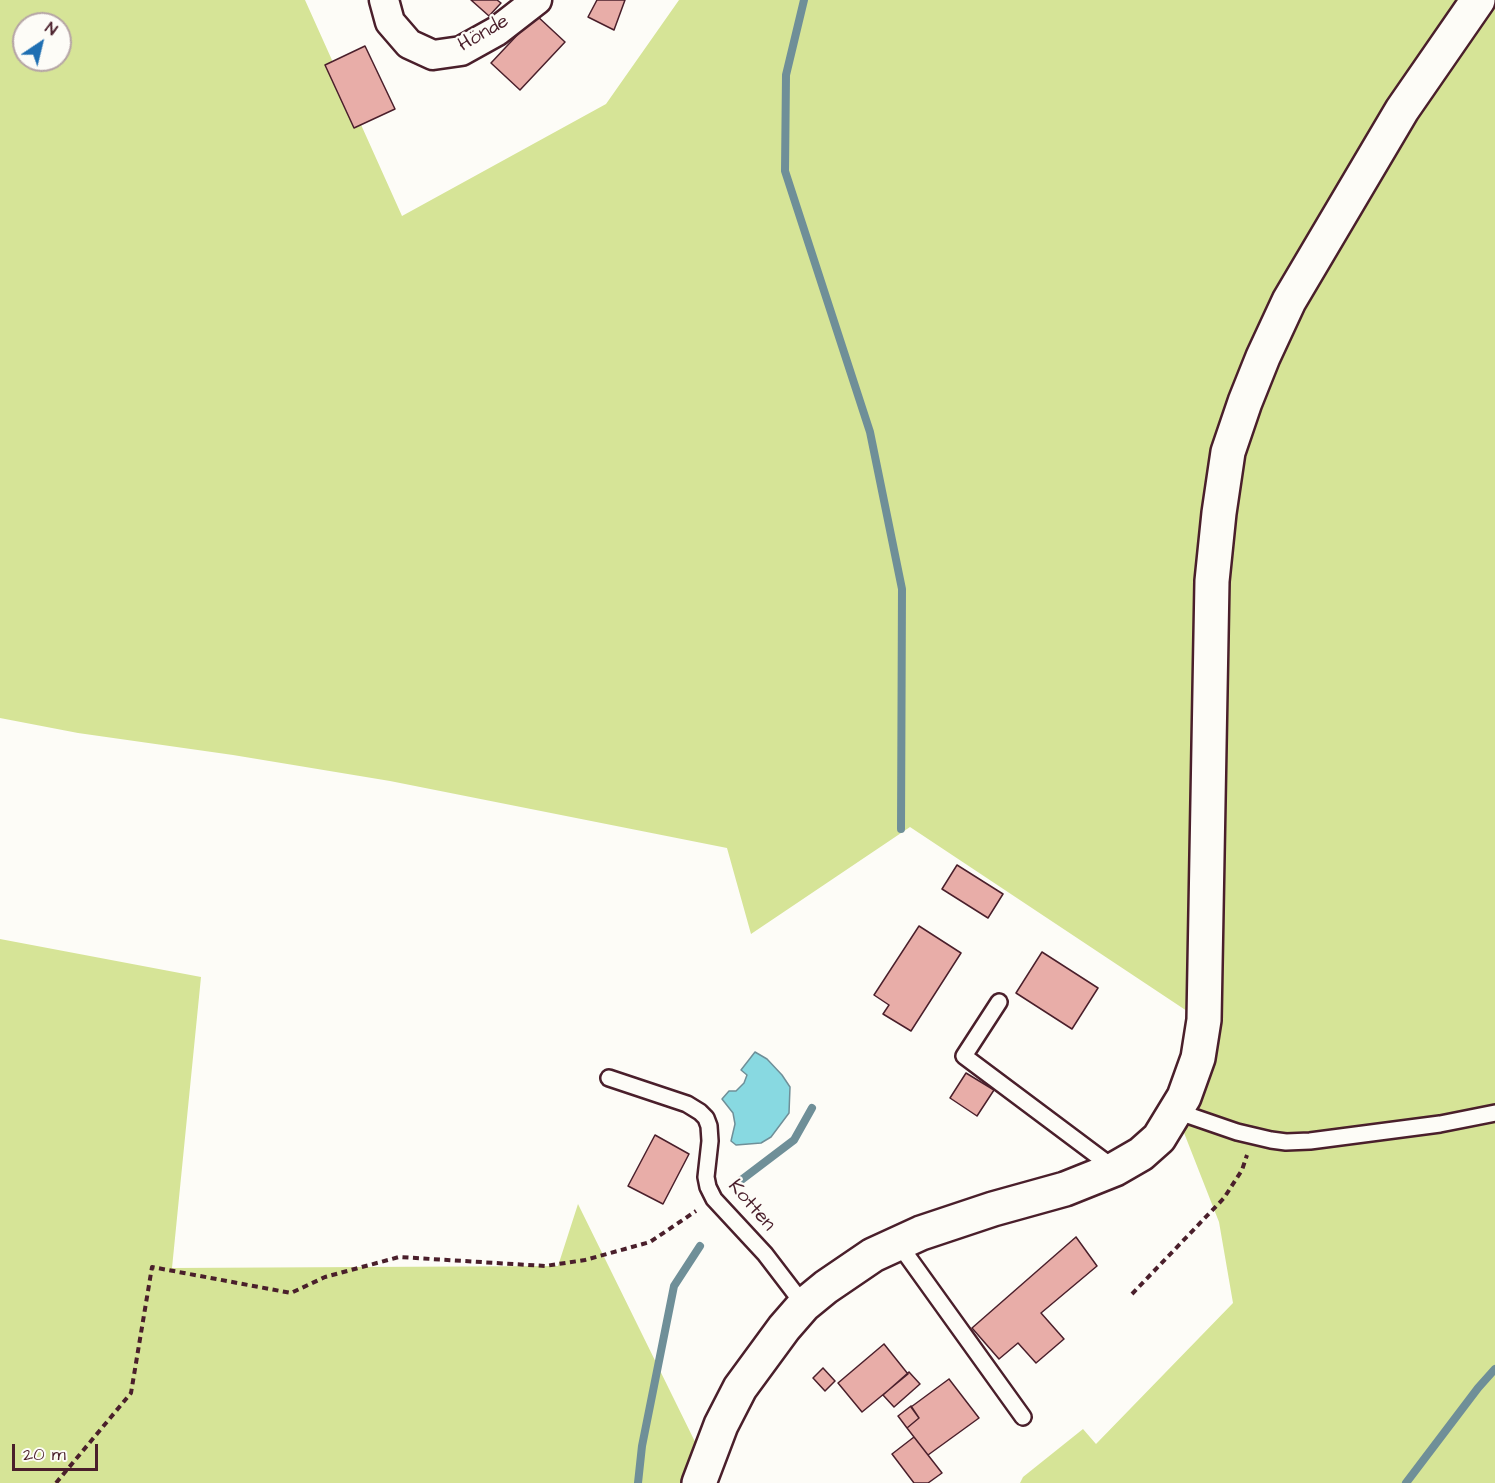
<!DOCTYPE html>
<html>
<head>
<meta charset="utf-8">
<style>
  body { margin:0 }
  #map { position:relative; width:1495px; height:1483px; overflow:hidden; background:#fdfcf7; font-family:"Architects Daughter",sans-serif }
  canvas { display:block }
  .north { position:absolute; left:12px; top:12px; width:60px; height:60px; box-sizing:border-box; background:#fdfcf7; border:2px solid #b5a4a5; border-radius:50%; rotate:35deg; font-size:16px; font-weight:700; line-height:24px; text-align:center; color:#4a1f2b }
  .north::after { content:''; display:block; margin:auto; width:21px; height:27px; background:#1f6fb2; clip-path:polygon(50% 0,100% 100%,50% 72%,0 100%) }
  .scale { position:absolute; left:12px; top:1444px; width:86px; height:27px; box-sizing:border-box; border:3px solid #4a1f2b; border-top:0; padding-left:8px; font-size:18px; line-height:21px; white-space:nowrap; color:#4a1f2b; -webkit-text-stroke:4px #fdfcf7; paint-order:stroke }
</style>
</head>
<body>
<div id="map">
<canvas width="1495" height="1483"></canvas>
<div class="north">N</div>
<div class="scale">20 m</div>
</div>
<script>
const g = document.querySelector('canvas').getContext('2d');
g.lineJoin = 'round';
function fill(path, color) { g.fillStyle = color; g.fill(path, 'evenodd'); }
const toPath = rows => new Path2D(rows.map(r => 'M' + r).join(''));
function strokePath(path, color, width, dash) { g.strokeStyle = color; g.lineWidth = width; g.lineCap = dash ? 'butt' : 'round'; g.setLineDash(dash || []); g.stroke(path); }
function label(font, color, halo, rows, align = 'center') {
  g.font = font + ' "Architects Daughter",sans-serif'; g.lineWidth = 4.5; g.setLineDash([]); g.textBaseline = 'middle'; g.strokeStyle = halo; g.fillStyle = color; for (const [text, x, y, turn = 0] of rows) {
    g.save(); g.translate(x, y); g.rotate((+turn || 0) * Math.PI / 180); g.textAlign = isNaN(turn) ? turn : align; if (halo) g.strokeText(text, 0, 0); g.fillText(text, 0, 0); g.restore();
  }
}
const green = toPath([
  [0,0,305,0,402,216,606,104,679,0,1471,0,1238,399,1199,1019,910,827,751,934,727,848,390,781,233,755,78,733,0,718],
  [24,24,60,24,60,60,24,60],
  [1486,0,1495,0,1495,1111,1284,1138,1183,1111,1230,483,1295,303],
  [0,939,201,977,172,1268,558,1266,578,1204,703,1458,693,1483,0,1483],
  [1177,1115,1274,1143,1495,1118,1495,1483,1020,1483,1023,1477,1083,1429,1096,1444,1233,1303,1219,1222]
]);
const water = toPath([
  [755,1052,767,1059,782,1075,790,1087,789,1113,771,1137,761,1143,736,1145,731,1141,735,1124,733,1113,722,1099,729,1091,736,1091,744,1083,747,1075,741,1070,755,1052]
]);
const stream = toPath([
  [804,0,786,75,785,171,870,432,902,589,901,829],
  [736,1184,794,1140,812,1108],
  [638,1483,642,1446,674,1286,700,1246],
  [1406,1483,1478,1388,1495,1369]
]);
const building = toPath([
  [471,0,497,0,501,3,489,16,471,0],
  [597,0,625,0,614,30,588,17,597,0],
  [536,15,565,42,520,90,491,63,536,15],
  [365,46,395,109,354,128,325,65,365,46],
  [957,865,1003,894,988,918,942,889,957,865],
  [919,926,961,953,911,1031,883,1014,889,1005,874,995,919,926],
  [1042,952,1098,988,1072,1029,1016,993,1042,952],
  [966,1073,994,1090,977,1116,950,1098,966,1073],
  [655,1135,689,1154,663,1204,628,1186,655,1135],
  [1076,1237,1097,1266,1041,1313,1064,1339,1036,1363,1018,1343,999,1359,972,1328,1076,1237],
  [884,1344,908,1374,862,1412,838,1383,884,1344],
  [823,1368,835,1381,825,1391,813,1378,823,1368],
  [909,1372,920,1384,894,1407,883,1395,909,1372],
  [949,1379,979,1418,928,1455,907,1428,919,1418,911,1407,949,1379],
  [911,1406,919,1418,907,1428,898,1416,911,1406],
  [914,1437,942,1473,928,1483,914,1483,892,1454,914,1437]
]);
const path = toPath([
  [1132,1294,1224,1198,1242,1170,1247,1155],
  [56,1483,131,1393,152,1267,291,1293,325,1277,399,1257,545,1266,585,1260,650,1242,696,1211]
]);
const lane = toPath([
  [999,1002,964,1056,1115,1169],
  [609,1078,687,1104,700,1112,706,1118,709,1126,710,1141,706,1177,708,1187,714,1199,765,1254,804,1305],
  [1176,1111,1237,1132,1271,1140,1286,1142,1310,1141,1440,1124,1495,1113],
  [898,1243,1023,1417]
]);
const street = toPath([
  [384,0,390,22,409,44,433,55,461,51,497,31,537,0]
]);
const secondary = toPath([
  [699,1483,721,1425,740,1388,784,1328,804,1305,826,1287,873,1255,921,1233,993,1209,1065,1189,1115,1169,1141,1154,1159,1138,1184,1097,1198,1058,1204,1020,1212,581,1219,513,1228,452,1245,402,1263,357,1289,301,1402,110,1478,0]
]);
const streetNames = [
  ["Hönde",484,34,-30],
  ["Kotten",751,1206,49]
];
fill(green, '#d6e497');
fill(water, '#88d9e1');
strokePath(water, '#6f8f98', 1.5);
strokePath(stream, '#6f8f98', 8);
fill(building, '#e8ada8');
strokePath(building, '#4a1f2b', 1.5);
strokePath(lane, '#4a1f2b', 20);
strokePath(street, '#4a1f2b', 33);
strokePath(secondary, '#4a1f2b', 38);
strokePath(path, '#4a1f2b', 4, [6, 4.5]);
strokePath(lane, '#fdfcf7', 15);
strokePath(street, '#fdfcf7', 28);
strokePath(secondary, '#fdfcf7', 33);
label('20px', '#4a1f2b', '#fdfcf7', streetNames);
</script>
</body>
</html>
